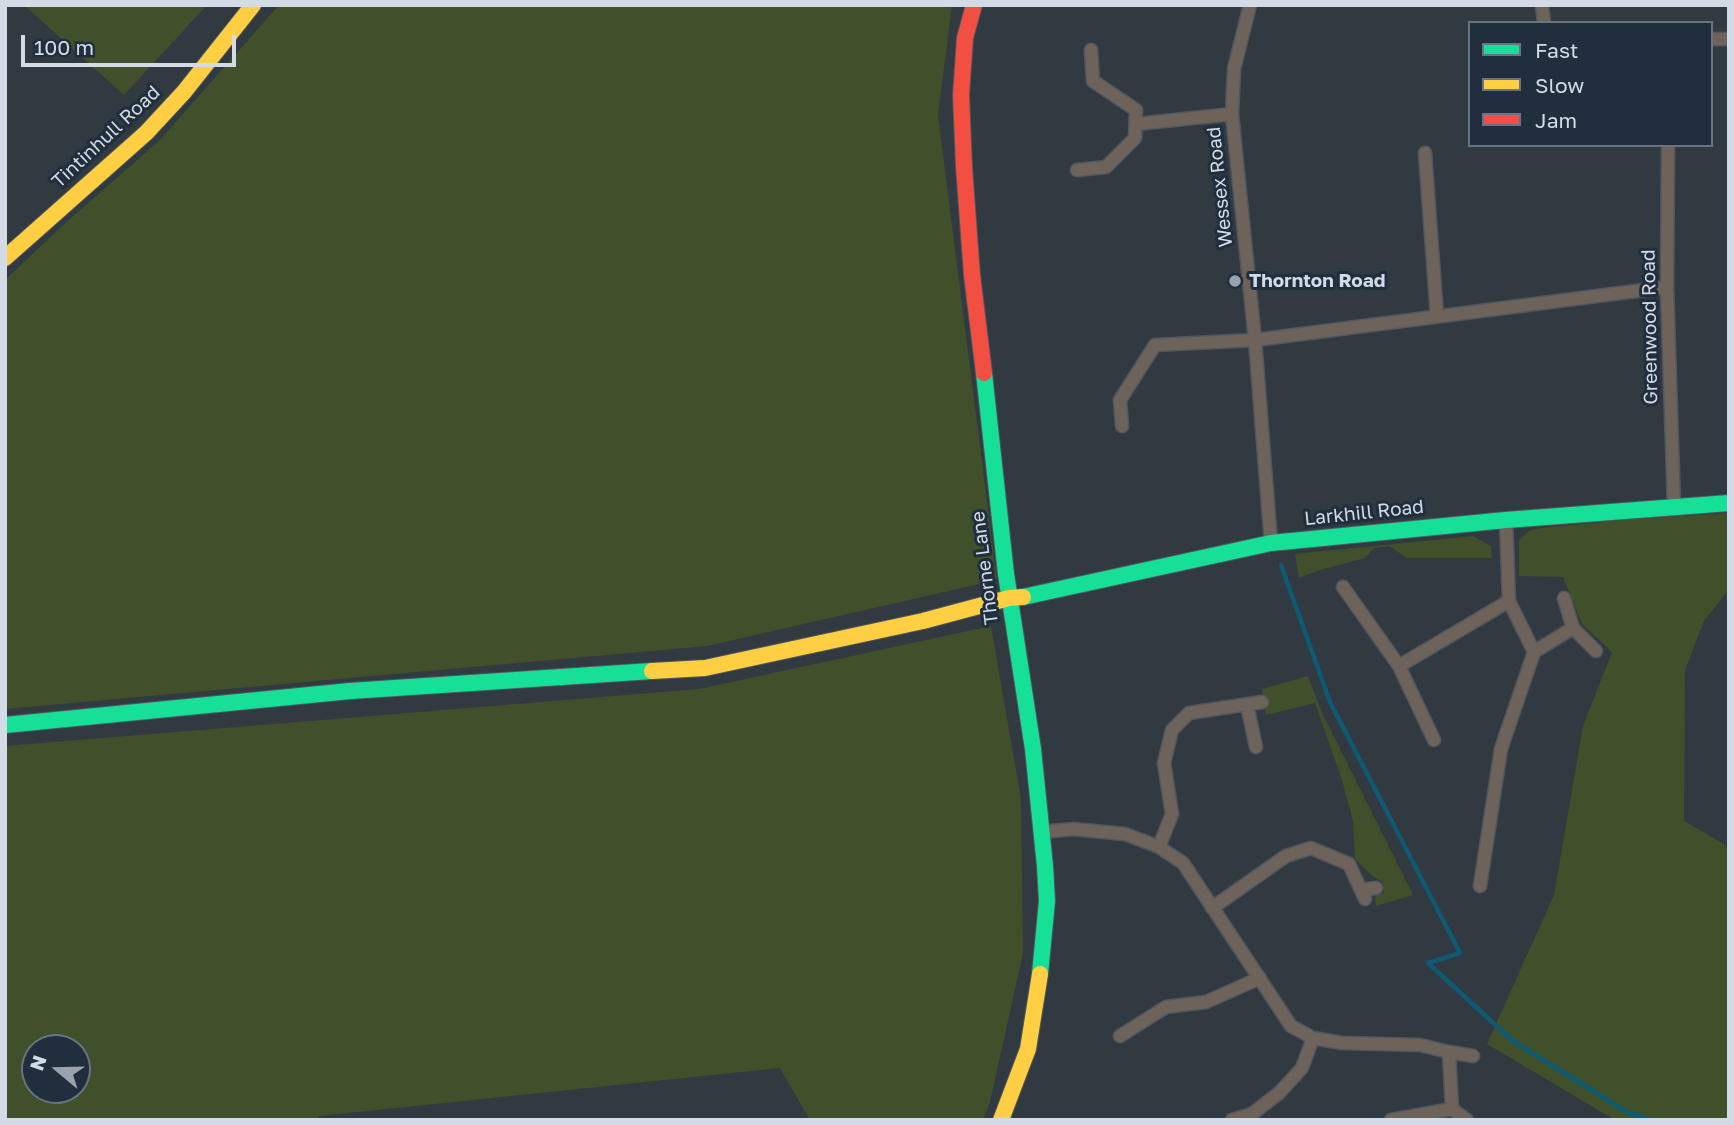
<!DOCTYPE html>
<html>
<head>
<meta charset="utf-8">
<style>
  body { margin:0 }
  #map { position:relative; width:1734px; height:1125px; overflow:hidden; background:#313941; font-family:"Golos Text",sans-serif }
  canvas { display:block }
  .frame { position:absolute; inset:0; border:7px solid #d3dce6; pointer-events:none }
  .legend { position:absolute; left:1468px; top:21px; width:245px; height:126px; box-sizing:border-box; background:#202e3d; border:2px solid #687481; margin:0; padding:9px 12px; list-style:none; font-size:21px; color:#d3dce6 }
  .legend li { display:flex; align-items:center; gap:14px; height:35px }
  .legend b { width:35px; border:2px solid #687481 }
  .north { position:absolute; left:21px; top:1034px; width:70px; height:70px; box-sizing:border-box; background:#202e3d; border:2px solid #687481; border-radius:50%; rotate:289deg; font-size:19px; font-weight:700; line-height:28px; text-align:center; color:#d3dce6 }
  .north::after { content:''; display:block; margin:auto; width:24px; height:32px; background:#9aa3ac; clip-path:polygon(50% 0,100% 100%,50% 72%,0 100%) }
  .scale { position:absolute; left:21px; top:35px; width:215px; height:32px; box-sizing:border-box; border:4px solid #d3dce6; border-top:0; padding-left:9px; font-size:21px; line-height:24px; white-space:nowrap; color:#d3dce6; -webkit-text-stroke:5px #202e3d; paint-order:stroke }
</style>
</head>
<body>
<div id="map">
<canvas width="1734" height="1125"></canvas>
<div class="frame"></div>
<ul class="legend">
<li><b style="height:9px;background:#16e098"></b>Fast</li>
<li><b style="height:9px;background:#ffcf43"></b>Slow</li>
<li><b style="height:9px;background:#f24e42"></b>Jam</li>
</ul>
<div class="north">N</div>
<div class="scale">100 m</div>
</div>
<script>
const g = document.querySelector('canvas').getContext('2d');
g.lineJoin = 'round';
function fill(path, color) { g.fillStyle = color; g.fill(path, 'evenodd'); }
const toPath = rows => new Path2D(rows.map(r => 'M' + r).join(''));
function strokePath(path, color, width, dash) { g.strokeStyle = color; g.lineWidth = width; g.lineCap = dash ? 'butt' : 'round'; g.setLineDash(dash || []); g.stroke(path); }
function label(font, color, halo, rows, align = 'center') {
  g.font = font + ' "Golos Text",sans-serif'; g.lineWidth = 6; g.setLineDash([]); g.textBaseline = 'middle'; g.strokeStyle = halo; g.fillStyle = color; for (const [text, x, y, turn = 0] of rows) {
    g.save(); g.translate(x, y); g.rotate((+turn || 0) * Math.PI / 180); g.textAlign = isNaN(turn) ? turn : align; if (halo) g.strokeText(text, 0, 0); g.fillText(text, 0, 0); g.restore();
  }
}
const green = toPath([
  [24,5,207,5,124,95],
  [279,5,952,5,938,115,997,580,707,646,5,709,5,280,62,226,160,140],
  [1729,513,1729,589,1704,621,1685,670,1684,821,1726,845,1729,861,1729,1120,1615,1120,1487,1044,1554,895,1583,726,1612,652,1582,624,1563,577,1519,576,1519,540,1530,530,1549,527,1634,519],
  [1473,536,1491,546,1492,558,1407,558,1389,546,1374,548,1365,558,1320,570,1299,578,1295,554],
  [991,626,1021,799,1023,953,990,1102,983,1120,810,1120,780,1068,319,1116,317,1120,5,1120,5,746,699,689],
  [77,1048,77,1090,35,1090,35,1048],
  [1308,676,1323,715,1413,895,1376,906,1375,895,1384,893,1382,882,1371,875,1355,859,1353,821,1342,780,1315,703,1266,715,1262,689]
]);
const stream = toPath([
  [1281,565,1330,702,1460,953,1428,963,1513,1041,1627,1112,1651,1120]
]);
const street = toPath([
  [1250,5,1234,69,1232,114,1255,340,1271,543],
  [1542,5,1544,23],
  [1711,39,1729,39],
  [1136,124,1232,114],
  [1668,145,1667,287,1674,507],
  [1425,153,1437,316],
  [1077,170,1106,167,1135,138,1136,110,1093,81,1091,50],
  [1122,426,1120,400,1155,345,1255,340,1667,287],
  [1343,587,1399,666,1434,740],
  [1573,628,1596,651],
  [1534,652,1573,628,1564,598],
  [1399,666,1509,601],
  [1247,705,1256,747],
  [1042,832,1073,829,1125,834,1159,847,1183,863,1291,1026,1313,1038,1342,1043,1420,1045,1449,1052,1473,1056],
  [1159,847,1172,814,1164,763,1172,730,1189,713,1262,702],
  [1480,886,1501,749,1534,652,1509,601,1506,520],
  [1361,890,1376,888],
  [1212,908,1286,856,1311,848,1349,864,1365,899],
  [1120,1036,1166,1007,1206,1002,1260,978],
  [1449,1052,1452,1109,1467,1120],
  [1232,1120,1252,1114,1279,1093,1302,1068,1313,1038],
  [1391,1120,1452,1109]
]);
const fast = toPath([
  [984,373,1006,574,1033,749,1045,866,1047,901,1040,974],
  [1023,597,1271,543,1506,520,1729,503],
  [5,725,350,691,652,671]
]);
const slow = toPath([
  [5,258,146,133,184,92,253,5],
  [652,671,705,668,923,621,1009,598,1023,597],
  [1001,1120,1028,1049,1040,974]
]);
const jam = toPath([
  [974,5,965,38,961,95,964,167,972,275,984,373]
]);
const markers = [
  [1235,281,7,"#9aa3ac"]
];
const streetNames = [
  ["Tintinhull Road",106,137,-43],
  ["Wessex Road",1220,187,-96],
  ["Greenwood Road",1650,327,-91],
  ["Larkhill Road",1364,513,-6],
  ["Thorne Lane",985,568,-97]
];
const poiNames = [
  ["Thornton Road",1249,281]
];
fill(green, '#40502b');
strokePath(stream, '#0e5a72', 4.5);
strokePath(street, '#50565d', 15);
strokePath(fast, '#50565d', 18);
strokePath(slow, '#50565d', 18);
strokePath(jam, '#50565d', 18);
strokePath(street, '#6d635b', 12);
strokePath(fast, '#16e098', 16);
strokePath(slow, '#ffcf43', 16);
strokePath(jam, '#f24e42', 16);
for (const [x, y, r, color] of markers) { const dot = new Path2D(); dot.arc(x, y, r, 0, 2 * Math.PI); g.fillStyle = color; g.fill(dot); strokePath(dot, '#202e3d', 2.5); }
label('19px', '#d3dce6', '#202e3d', streetNames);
label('bold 19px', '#d3dce6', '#202e3d', poiNames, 'left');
</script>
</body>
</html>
